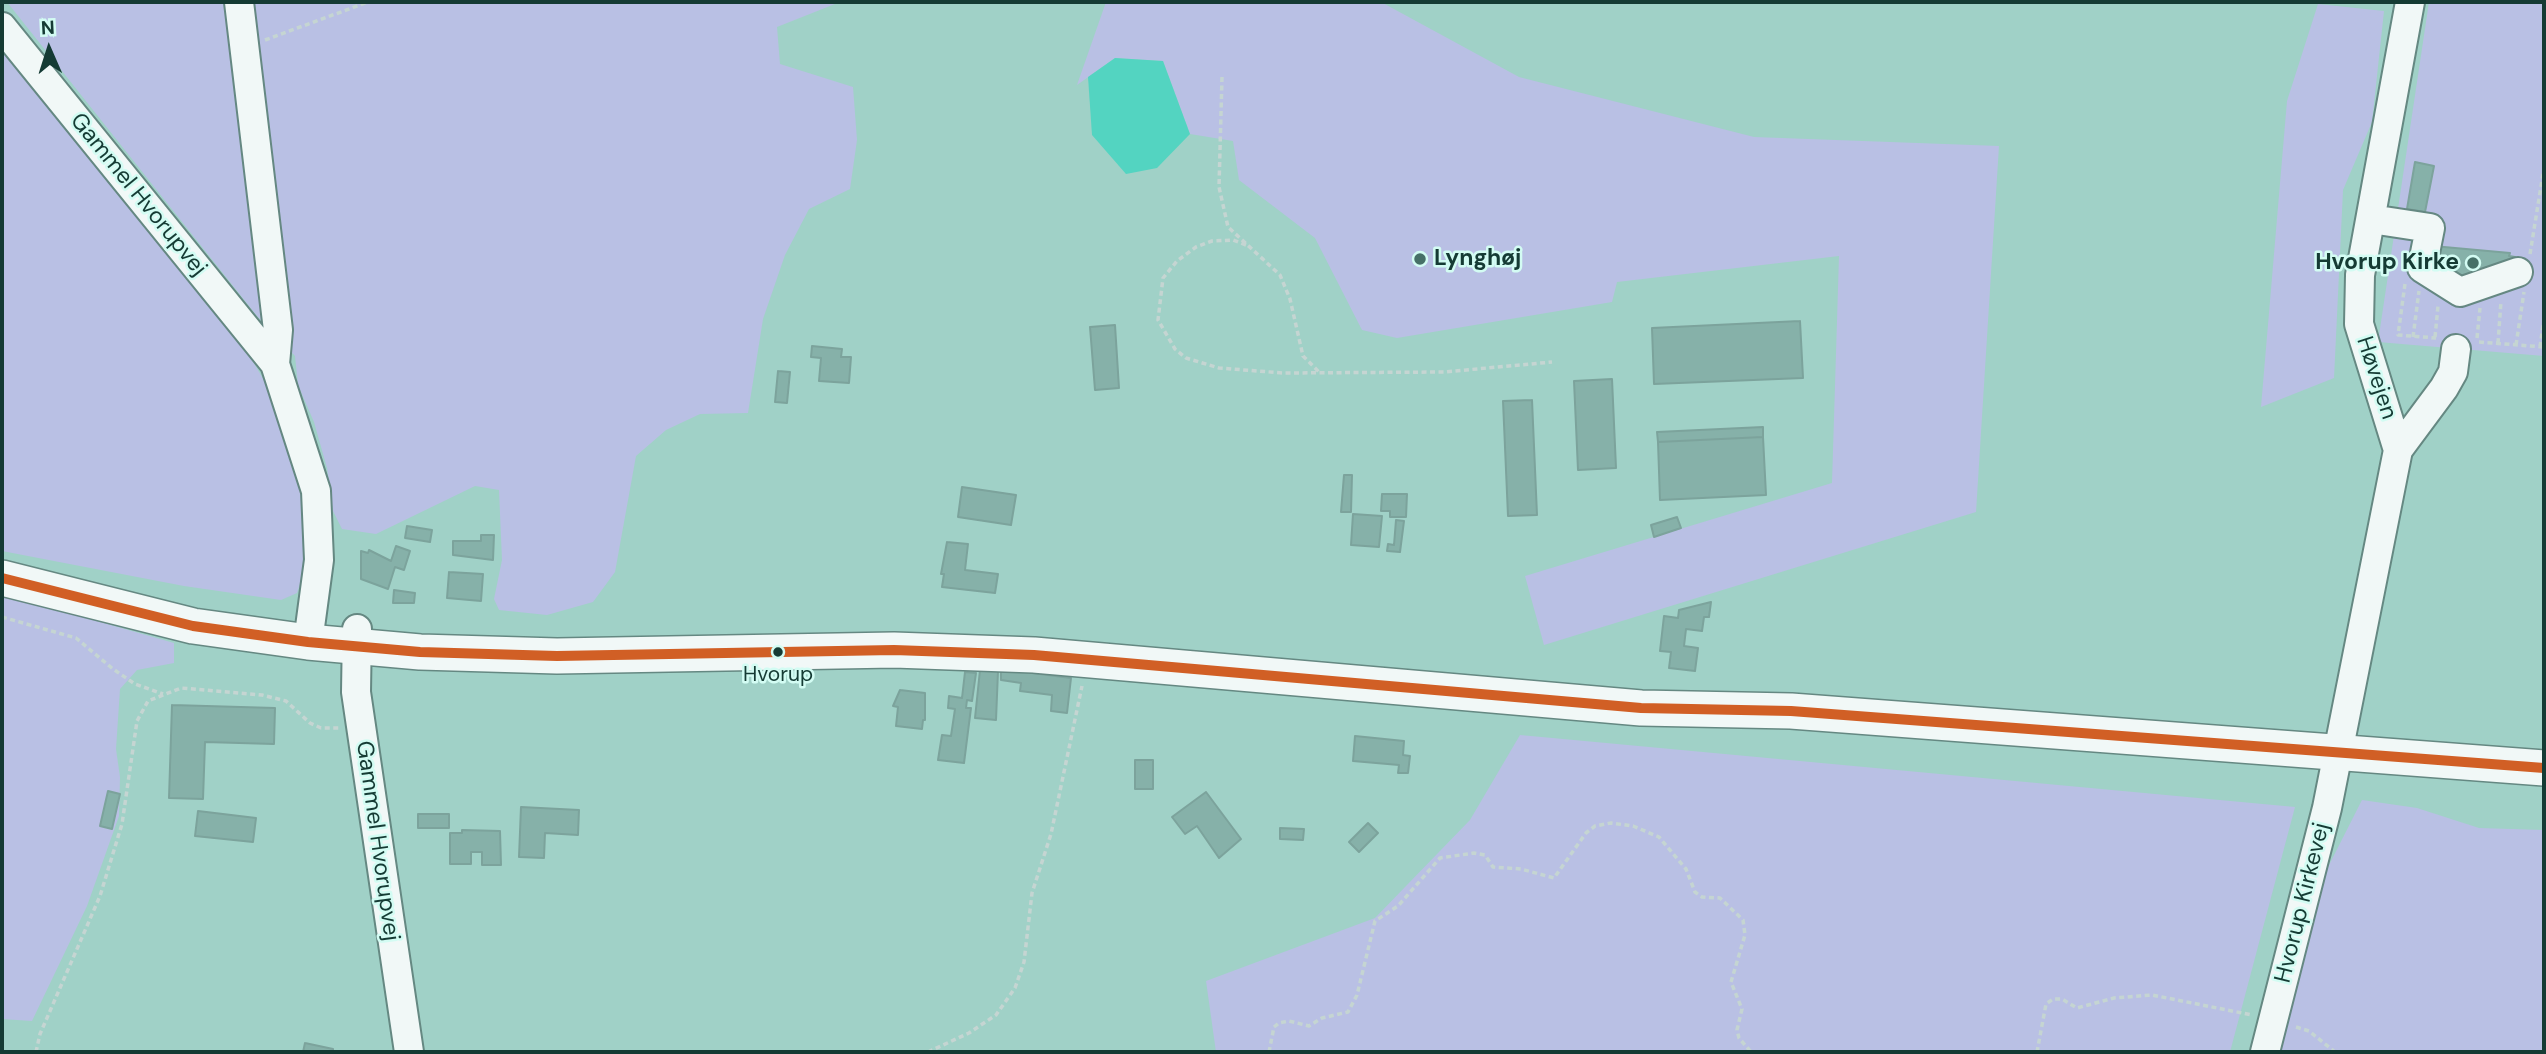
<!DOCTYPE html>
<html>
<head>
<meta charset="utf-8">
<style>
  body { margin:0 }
  #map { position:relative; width:2546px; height:1054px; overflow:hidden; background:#a0d1c7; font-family:"DM Sans",sans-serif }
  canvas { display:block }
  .frame { position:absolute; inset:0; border:4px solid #153b34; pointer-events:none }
  .north { position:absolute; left:14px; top:14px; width:70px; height:70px; -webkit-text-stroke:5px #d3fcf3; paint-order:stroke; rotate:357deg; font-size:19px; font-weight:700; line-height:28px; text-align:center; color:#153b34 }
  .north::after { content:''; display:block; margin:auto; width:24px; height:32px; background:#153b34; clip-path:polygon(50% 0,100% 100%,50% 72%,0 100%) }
</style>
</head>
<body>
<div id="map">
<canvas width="2546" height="1054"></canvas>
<div class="frame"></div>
<div class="north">N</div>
</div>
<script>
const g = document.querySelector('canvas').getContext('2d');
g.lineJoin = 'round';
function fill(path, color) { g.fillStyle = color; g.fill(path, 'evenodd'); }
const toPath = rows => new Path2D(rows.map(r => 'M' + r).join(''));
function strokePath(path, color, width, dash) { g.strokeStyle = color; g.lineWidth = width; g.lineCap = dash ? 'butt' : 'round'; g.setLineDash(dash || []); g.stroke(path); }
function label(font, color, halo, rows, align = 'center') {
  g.font = font + ' "DM Sans",sans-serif'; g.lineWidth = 5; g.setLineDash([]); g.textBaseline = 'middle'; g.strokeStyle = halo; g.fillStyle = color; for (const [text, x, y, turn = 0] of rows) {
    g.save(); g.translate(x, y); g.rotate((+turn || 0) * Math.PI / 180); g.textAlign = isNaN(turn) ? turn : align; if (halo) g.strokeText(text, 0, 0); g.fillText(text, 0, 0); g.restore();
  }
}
const green = toPath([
  [7,2,840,2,777,27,780,64,853,87,857,140,850,189,809,209,785,255,763,319,748,413,700,414,666,430,636,456,615,572,593,602,547,615,499,610,494,599,502,560,499,490,475,486,376,534,342,529,333,511,327,468,314,422,298,385,295,356,257,316],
  [1106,2,1381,2,1519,77,1754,137,1999,146,1976,512,1544,645,1525,576,1832,483,1839,256,1617,282,1612,302,1397,338,1362,330,1315,238,1239,180,1233,141,1190,134,1163,61,1115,58,1077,85],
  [2429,2,2544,2,2544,356,2378,342],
  [2318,4,2384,11,2372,122,2343,190,2334,378,2261,407,2287,101],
  [2,45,241,341,269,389,297,458,307,519,307,562,297,593,281,600,184,586,2,551],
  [2,594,174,643,174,663,137,670,120,689,116,749,120,777,119,816,87,906,32,1021,2,1019],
  [1520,735,2295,807,2230,1052,1216,1052,1206,981,1375,918,1470,820],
  [2362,800,2417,808,2479,828,2544,830,2544,1052,2276,1052,2323,877]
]);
const water = toPath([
  [1115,58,1163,61,1190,134,1157,168,1126,174,1092,135,1088,77]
]);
const building = toPath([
  [2415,162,2434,166,2425,212,2407,209,2415,162],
  [2433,246,2510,253,2509,256,2515,257,2514,271,2452,284,2432,270,2433,246],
  [1800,321,1803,378,1654,384,1652,328,1800,321],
  [1115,325,1119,388,1095,390,1090,327,1115,325],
  [812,346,842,349,841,357,851,357,849,383,819,381,821,358,811,357,812,346],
  [778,371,790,372,787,403,775,402,778,371],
  [1612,379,1616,468,1578,470,1574,381,1612,379],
  [1532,400,1537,515,1508,516,1503,401,1532,400],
  [1763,427,1763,437,1658,442,1657,432,1763,427],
  [1763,437,1766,495,1660,500,1658,442,1763,437],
  [1344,475,1352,475,1351,512,1341,512,1344,475],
  [962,487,1016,495,1011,525,958,517,962,487],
  [1382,494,1407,494,1406,517,1390,517,1390,511,1381,511,1382,494],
  [1353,514,1382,516,1379,547,1351,545,1353,514],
  [1677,517,1681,528,1654,537,1651,525,1677,517],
  [1396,520,1404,521,1400,552,1387,551,1388,544,1394,545,1396,520],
  [407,526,432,530,430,542,405,538,407,526],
  [481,535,494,535,493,560,453,555,453,541,481,541,481,535],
  [947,542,968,544,965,570,998,574,995,593,942,587,944,574,941,574,947,542],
  [396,546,410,551,404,570,395,567,388,589,361,579,361,551,368,553,369,550,391,561,396,546],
  [449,572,483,574,481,601,447,598,449,572],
  [394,590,415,593,414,603,393,603,394,590],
  [1711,602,1709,617,1704,617,1702,631,1686,629,1684,646,1698,648,1695,671,1669,668,1671,652,1660,651,1664,616,1678,618,1679,610,1711,602],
  [1001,669,1071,678,1067,713,1051,711,1052,695,1020,691,1021,683,1001,680,1001,669],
  [980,670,998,671,996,720,975,718,980,670],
  [965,672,976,673,972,701,967,700,966,708,971,708,964,763,938,760,942,735,951,736,955,709,948,708,949,696,962,698,965,672],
  [900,690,925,693,925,720,923,720,922,729,896,726,898,707,893,706,900,690],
  [172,705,275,708,274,744,205,742,203,799,169,798,172,705],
  [1355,736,1404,741,1403,755,1410,756,1408,773,1398,773,1399,765,1353,761,1355,736],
  [1135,760,1153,760,1153,789,1135,789,1135,760],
  [108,791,120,794,112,829,100,826,108,791],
  [1206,792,1241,839,1219,858,1197,826,1185,834,1172,817,1206,792],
  [521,807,579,810,578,835,545,833,544,858,519,857,521,807],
  [198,811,256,818,253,842,195,836,198,811],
  [418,814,449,814,449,828,418,828,418,814],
  [1368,823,1378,833,1359,852,1349,842,1368,823],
  [1280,828,1304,829,1303,840,1280,839,1280,828],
  [462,830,500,831,501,865,482,865,482,852,471,852,471,864,450,864,450,833,462,833,462,830],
  [305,1043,333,1049,333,1052,303,1052,305,1043]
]);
const path = toPath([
  [265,40,368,2],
  [1222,77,1219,187,1228,227,1280,275,1290,299,1303,356,1320,373],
  [1246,245,1233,240,1212,241,1196,247,1177,261,1163,278,1158,320,1175,349,1186,358,1219,368,1283,373,1444,372,1552,362],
  [2530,254,2543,174],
  [2405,284,2398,335,2436,338],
  [2413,337,2419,291],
  [2435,337,2438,306],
  [2477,338,2480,308],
  [2479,342,2544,347],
  [2498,343,2501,301],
  [2516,345,2524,292],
  [2540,347,2544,318],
  [2,617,76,638,113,669,135,684,163,694],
  [2296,1027,2309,1031,2335,1052],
  [36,1052,40,1034,100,896,122,824,137,721,148,701,181,688,262,695,286,701,310,723,321,728,339,728],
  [928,1052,969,1033,996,1015,1015,988,1024,962,1032,893,1051,834,1082,686],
  [1269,1052,1274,1027,1279,1023,1289,1021,1309,1026,1322,1018,1348,1012,1357,995,1375,921,1398,906,1440,858,1474,853,1485,855,1493,867,1521,869,1554,878,1586,833,1595,826,1611,823,1633,826,1659,837,1686,869,1695,892,1702,897,1720,898,1743,920,1745,935,1731,982,1742,1009,1737,1030,1739,1038,1751,1052],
  [2037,1052,2046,1004,2053,999,2062,999,2077,1008,2114,998,2152,995,2252,1015]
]);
const minor = toPath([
  [239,2,278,330,275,364],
  [2,27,275,364,316,491,319,560,308,642],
  [2371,219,2430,228,2422,268,2460,292,2518,272],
  [2398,450,2444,388,2453,372,2456,349],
  [357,629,356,692,409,1052],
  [2265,1052,2327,808,2398,450,2359,324,2360,275,2410,2]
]);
const major = toPath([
  [2,578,193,626,308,642,420,652,557,656,894,650,1034,655,1641,708,1791,711,2544,768]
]);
const bus1 = toPath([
  [2,578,193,626,308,642,420,652,557,656,894,650,1034,655,1641,708,1791,711,2544,768]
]);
const markers = [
  [1420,259,7,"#467067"],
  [2473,263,7,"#467067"],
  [778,652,6,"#153b34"]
];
const busNames = [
  ["Hvorup",778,675]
];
const streetNames = [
  ["Gammel Hvorupvej",138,195,51],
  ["Høvejen",2376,378,72],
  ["Gammel Hvorupvej",377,841,82],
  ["Hvorup Kirkevej",2303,903,-76]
];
const poiNames = [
  ["Lynghøj",1434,259],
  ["Hvorup Kirke",2459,263,"right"]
];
fill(green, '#b9c0e4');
fill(water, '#53d4c1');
fill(building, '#86b1a9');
strokePath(building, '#7ca39c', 2);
strokePath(minor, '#658882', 32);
strokePath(major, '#658882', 38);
strokePath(path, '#c5d5d2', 3.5, [5, 3.5]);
strokePath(minor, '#f1f8f7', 28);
strokePath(major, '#f1f8f7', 35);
strokePath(bus1, '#d15f25', 10);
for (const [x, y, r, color] of markers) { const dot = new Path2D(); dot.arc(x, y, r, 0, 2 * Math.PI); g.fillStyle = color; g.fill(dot); strokePath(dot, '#d3fcf3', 2.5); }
label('21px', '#153b34', '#d3fcf3', busNames);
label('23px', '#153b34', '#d3fcf3', streetNames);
label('bold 23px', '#153b34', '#d3fcf3', poiNames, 'left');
</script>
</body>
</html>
